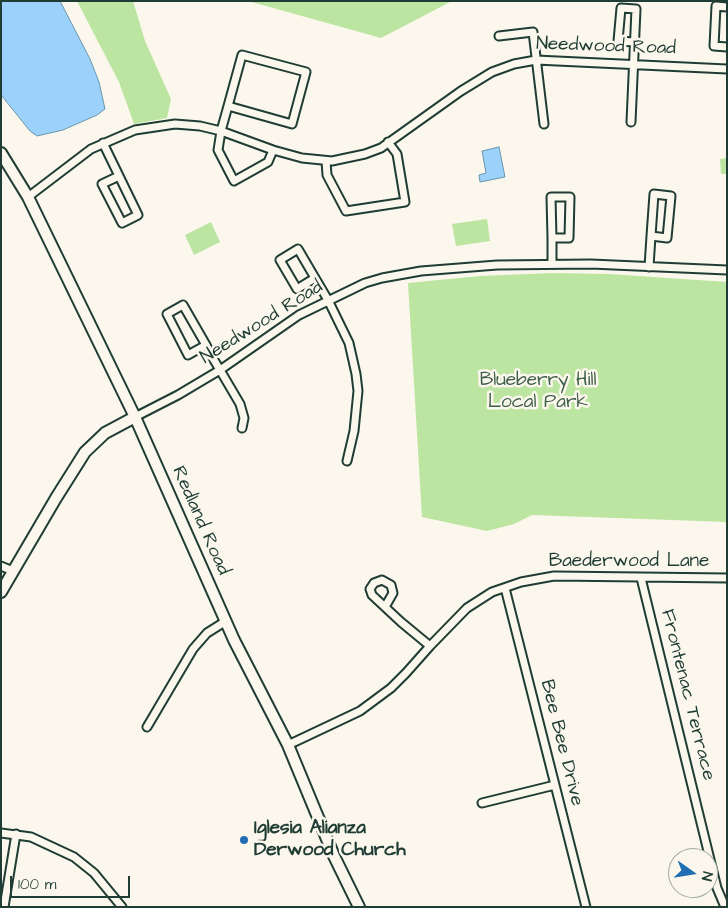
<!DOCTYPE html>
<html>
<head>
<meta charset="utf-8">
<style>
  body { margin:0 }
  #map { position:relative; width:728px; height:908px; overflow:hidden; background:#fbf7ec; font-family:"Architects Daughter",sans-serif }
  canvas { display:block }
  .frame { position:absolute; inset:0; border:2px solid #1f3d34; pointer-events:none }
  .north { position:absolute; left:668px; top:848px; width:50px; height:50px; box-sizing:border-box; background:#fbf7ec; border:1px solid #a3ada2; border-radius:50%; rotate:103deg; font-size:14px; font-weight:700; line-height:20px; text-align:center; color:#1f3d34 }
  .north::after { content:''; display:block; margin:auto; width:18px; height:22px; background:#1f6fb2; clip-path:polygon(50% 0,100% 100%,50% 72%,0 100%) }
  .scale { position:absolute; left:10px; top:876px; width:120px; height:22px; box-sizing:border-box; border:2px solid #1f3d34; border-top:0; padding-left:6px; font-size:15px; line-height:18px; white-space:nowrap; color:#1f3d34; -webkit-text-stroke:4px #fbf7ec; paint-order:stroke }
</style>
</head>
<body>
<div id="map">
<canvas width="728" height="908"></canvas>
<div class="frame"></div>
<div class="north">N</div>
<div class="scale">100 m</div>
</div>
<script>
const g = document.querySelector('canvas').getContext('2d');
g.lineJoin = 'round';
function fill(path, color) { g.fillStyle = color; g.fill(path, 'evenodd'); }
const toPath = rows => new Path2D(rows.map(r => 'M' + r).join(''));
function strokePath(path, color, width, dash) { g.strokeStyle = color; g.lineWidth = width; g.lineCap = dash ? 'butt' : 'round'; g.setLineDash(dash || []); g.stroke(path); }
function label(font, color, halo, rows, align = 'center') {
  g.font = font + ' "Architects Daughter",sans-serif'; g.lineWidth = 5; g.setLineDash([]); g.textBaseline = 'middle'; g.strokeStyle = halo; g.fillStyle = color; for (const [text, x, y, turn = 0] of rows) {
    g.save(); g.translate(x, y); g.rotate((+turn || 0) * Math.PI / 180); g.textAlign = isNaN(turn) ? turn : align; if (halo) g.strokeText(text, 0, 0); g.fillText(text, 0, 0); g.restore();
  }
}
const green = toPath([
  [77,1,133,1,145,41,171,99,167,118,134,124,119,82],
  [248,1,452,1,381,38],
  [727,158,727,174,721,174,720,159],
  [487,219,490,241,456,246,452,224],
  [211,222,220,242,194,255,185,235],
  [553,273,609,274,727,282,727,522,532,515,514,524,487,531,422,517,408,283,480,276]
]);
const water = toPath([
  [1,1,60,1,90,59,99,82,105,109,97,115,63,130,37,136,30,131,1,95,1,1],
  [499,147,505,177,480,182,479,175,486,173,482,151,499,147]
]);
const street = toPath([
  [727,7,716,6,714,46,727,47],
  [499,36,533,32,544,124],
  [228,106,292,124,306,72,242,55,228,106,221,131,218,150,234,181,268,162,273,150],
  [631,122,636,9,621,8,618,41,635,42],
  [103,143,138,215,122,223,102,184,119,176],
  [326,161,327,175,346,211,405,202,397,154,388,142],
  [28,197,91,149,135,130,175,124,200,126,221,131,273,150,302,158,332,161,365,154,381,148,461,91,492,72,514,64,536,60,727,69],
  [552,238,569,238,570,197,551,197,552,238,552,264],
  [649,267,651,236,654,194,671,196,667,238,651,236],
  [315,278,297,289,280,260,298,249,315,278,328,300,349,343,356,374,358,391,354,431,347,461],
  [206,345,188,355,167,314,183,305,206,345,214,360,220,370,240,404,244,418,242,428],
  [135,417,178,395,220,370,299,315,365,283,382,278,421,271,497,265,591,264,727,270],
  [1,566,13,571],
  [641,578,717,888,725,907],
  [505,588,586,907],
  [385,607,393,593,391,585,382,580,374,583,370,589,372,595,401,622,430,646],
  [147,727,193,649,207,633,226,621],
  [288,745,360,711,391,688,406,673,430,646,467,608,492,592,521,582,554,576,727,578],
  [482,803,555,785],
  [1,833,31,837,74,857,94,873,122,907],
  [4,907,16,834]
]);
const secondary = toPath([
  [1,153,28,197,135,417,234,640,288,745,334,856,359,907],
  [1,592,56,498,85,452,105,433,135,417]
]);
const markers = [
  [244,840,5,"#1f6fb2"]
];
const streetNames = [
  ["Needwood Road",606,47,2],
  ["Needwood Road",262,323,-32],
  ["Redland Road",200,521,66],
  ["Baederwood Lane",629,562],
  ["Frontenac Terrace",687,695,76],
  ["Bee Bee Drive",561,743,76]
];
const parkNames = [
  ["Blueberry Hill",538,381],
  ["Local Park",538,403]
];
const poiNames = [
  ["Iglesia Alianza",254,829],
  ["Derwood Church",254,851]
];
fill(green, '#bce5a1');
fill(water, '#9bd1fa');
strokePath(water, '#6996ab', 1);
strokePath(street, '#1f3d34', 11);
strokePath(secondary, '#1f3d34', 14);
strokePath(street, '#fbf7ec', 7);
strokePath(secondary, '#fbf7ec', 10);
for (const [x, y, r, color] of markers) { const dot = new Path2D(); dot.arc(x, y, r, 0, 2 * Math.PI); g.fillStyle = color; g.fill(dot); strokePath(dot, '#fbf7ec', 2); }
label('19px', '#1f3d34', '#fbf7ec', streetNames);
label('19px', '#3e5f4a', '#fbf7ec', parkNames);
label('bold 19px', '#1f3d34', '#fbf7ec', poiNames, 'left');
</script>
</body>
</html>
